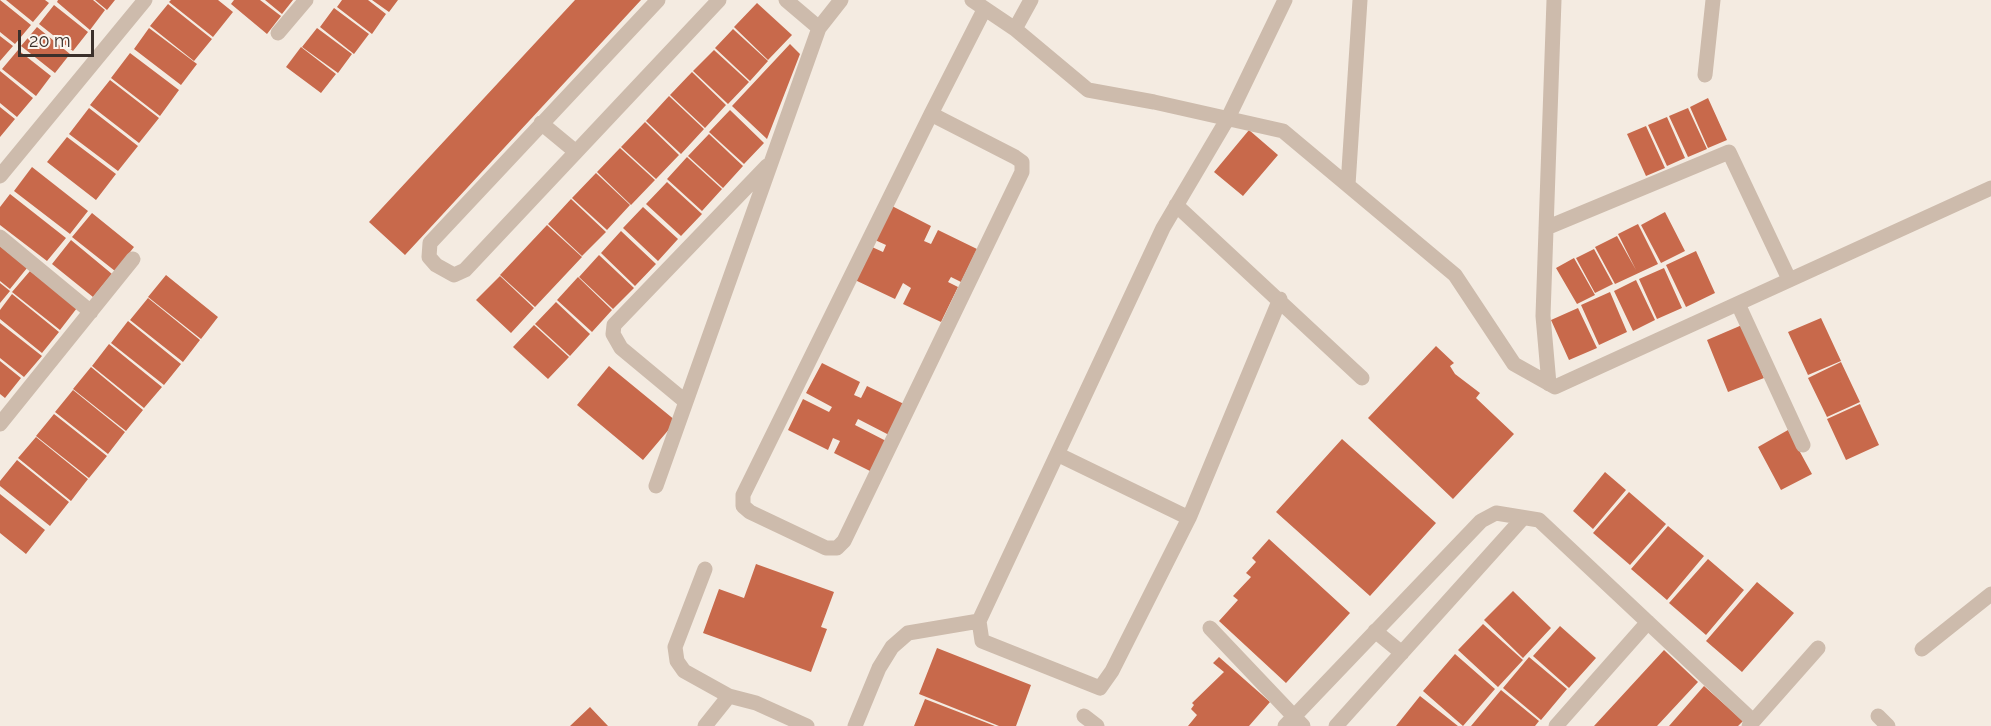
<!DOCTYPE html>
<html>
<head>
<meta charset="utf-8">
<style>
  body { margin:0 }
  #map { position:relative; width:1991px; height:726px; overflow:hidden; background:#f4ebe1; font-family:Raleway,sans-serif }
  canvas { display:block }
  .scale { position:absolute; left:18px; top:30px; width:76px; height:27px; box-sizing:border-box; border:3px solid #3b302b; border-top:0; padding-left:8px; font-size:18px; line-height:21px; white-space:nowrap; color:#3b302b; -webkit-text-stroke:4px #fbf5ee; paint-order:stroke }
</style>
</head>
<body>
<div id="map">
<canvas width="1991" height="726"></canvas>
<div class="scale">20 m</div>
</div>
<script>
const g = document.querySelector('canvas').getContext('2d');
g.lineJoin = 'round';
function fill(path, color) { g.fillStyle = color; g.fill(path, 'evenodd'); }
const toPath = rows => new Path2D(rows.map(r => 'M' + r).join(''));
function strokePath(path, color, width, dash) { g.strokeStyle = color; g.lineWidth = width; g.lineCap = dash ? 'butt' : 'round'; g.setLineDash(dash || []); g.stroke(path); }
const building = toPath([
  [0,0,31,25,15,44,0,32],
  [6,0,45,0,49,3,33,22],
  [58,0,93,0,105,10,90,30,57,2],
  [95,0,115,0,107,10],
  [171,0,218,0,233,12,213,37,169,2],
  [234,0,260,0,281,16,267,34,231,4],
  [265,0,293,0,282,14],
  [342,0,368,0,386,14,372,34,337,7],
  [372,0,398,0,389,12],
  [575,0,641,0,405,255,369,222],
  [757,3,792,35,768,60,734,27],
  [168,4,212,39,194,61,150,26],
  [54,5,88,32,73,51,39,24],
  [334,8,369,34,354,54,320,27],
  [37,27,70,54,55,73,21,46],
  [149,28,197,64,181,85,134,49],
  [317,28,352,54,338,73,302,47],
  [733,29,768,61,750,81,715,48],
  [0,36,13,46,0,61],
  [790,44,800,54,767,139,732,106],
  [301,47,336,74,321,93,286,67],
  [18,50,51,76,36,96,2,69],
  [714,50,749,82,728,104,693,71],
  [130,53,179,90,160,116,111,78],
  [0,71,33,98,17,117,0,103],
  [692,72,726,105,705,128,670,95],
  [110,80,159,118,139,143,90,105],
  [669,96,704,129,681,154,646,121],
  [1708,98,1727,140,1708,148,1690,107],
  [0,107,15,119,0,137],
  [89,108,138,146,118,171,69,134],
  [1688,108,1707,149,1688,157,1669,116],
  [730,110,764,143,744,164,709,132],
  [1667,117,1685,158,1667,166,1648,125],
  [645,122,679,155,656,179,621,147],
  [1646,126,1665,168,1646,176,1627,134],
  [1249,130,1278,155,1243,196,1214,172],
  [709,134,743,166,723,188,688,156],
  [67,137,116,174,96,200,47,162],
  [620,148,655,180,631,205,597,172],
  [687,157,722,189,702,211,667,179],
  [32,167,88,211,70,234,14,191],
  [596,173,630,205,607,230,572,198],
  [667,182,702,214,681,236,646,204],
  [10,194,66,238,47,261,0,225,0,207],
  [571,199,606,232,582,256,548,224],
  [892,206,931,226,924,241,931,244,938,230,977,249,961,282,951,277,948,282,958,287,941,322,903,304,911,288,903,283,895,299,855,280,872,247,883,252,886,245,875,240],
  [643,207,678,239,658,261,623,228],
  [1665,212,1685,251,1661,263,1641,225],
  [92,213,134,247,115,271,72,237],
  [1638,224,1658,264,1615,284,1595,247,1617,236,1636,270,1618,234],
  [547,225,582,257,535,307,500,275],
  [621,231,656,264,635,286,601,253],
  [71,240,112,274,93,297,52,264],
  [0,246,27,268,10,289,0,281],
  [1594,249,1613,284,1595,293,1576,258],
  [1696,251,1715,293,1686,307,1666,265],
  [599,255,634,288,613,309,579,277],
  [1574,258,1595,295,1577,304,1556,268],
  [1664,268,1682,308,1657,319,1639,279],
  [30,271,77,308,60,330,12,292],
  [166,275,218,317,201,339,148,297],
  [500,276,534,308,511,333,476,300],
  [578,277,612,310,592,332,557,300],
  [1636,280,1655,320,1633,331,1614,291],
  [0,283,10,291,0,303],
  [1610,292,1627,332,1599,345,1581,305],
  [12,294,59,332,42,353,0,319,0,310],
  [148,298,200,340,183,362,130,320],
  [556,302,590,334,570,356,535,324],
  [1578,308,1597,348,1569,360,1551,320],
  [1821,318,1841,361,1808,375,1788,332],
  [128,321,181,364,164,385,111,343],
  [0,323,42,356,24,377,0,358],
  [534,325,569,357,548,379,513,347],
  [1742,325,1764,378,1728,392,1707,340],
  [109,344,162,387,144,408,92,366],
  [1436,346,1454,363,1450,366,1455,374,1480,393,1476,398,1514,434,1453,499,1368,418],
  [0,361,21,378,5,398,0,394],
  [1841,362,1860,402,1827,417,1808,378],
  [822,363,860,382,854,395,861,398,867,386,906,405,891,436,858,419,855,425,888,442,872,472,834,453,840,441,833,438,828,450,788,430,803,399,829,412,832,407,806,393],
  [609,366,676,421,643,460,577,405],
  [91,367,143,410,126,431,73,389],
  [73,390,125,432,108,454,55,412],
  [1860,404,1879,445,1846,460,1827,419],
  [54,414,107,456,89,478,36,436],
  [1788,430,1812,474,1781,490,1758,447],
  [36,437,88,479,71,501,18,458],
  [1342,439,1436,523,1370,596,1276,512],
  [17,460,69,502,50,526,0,486,0,481],
  [1605,472,1626,490,1593,529,1573,511],
  [1629,492,1666,524,1630,565,1593,533],
  [0,494,45,530,26,554,0,533],
  [1668,526,1704,556,1667,600,1631,569],
  [1269,539,1350,613,1286,683,1219,621,1238,600,1233,596,1251,577,1246,573,1256,562,1252,558],
  [1708,559,1744,590,1706,635,1669,603],
  [756,564,834,592,821,627,827,629,811,672,703,633,719,589,744,598],
  [1757,582,1794,613,1742,672,1706,641],
  [1513,591,1551,628,1523,658,1484,620],
  [1483,624,1523,660,1498,687,1458,650],
  [1560,626,1596,658,1569,688,1533,656],
  [937,648,1031,685,1016,726,999,726,919,694],
  [1664,650,1698,682,1657,726,1594,726],
  [1455,654,1495,689,1463,726,1423,691],
  [1219,657,1270,702,1249,726,1188,726,1197,715,1191,709,1194,705,1192,703,1224,672,1213,663],
  [1529,657,1567,689,1541,720,1503,688],
  [1704,686,1743,721,1738,726,1669,726],
  [1501,690,1539,721,1535,726,1471,726],
  [1420,696,1458,726,1396,726],
  [925,699,995,726,914,726],
  [590,707,608,726,570,726]
]);
const street = toPath([
  [658,0,430,243,429,257,436,265,454,275,465,270,719,0],
  [786,0,819,28],
  [972,0,1015,29,1088,90,1154,102,1283,131,1455,275,1514,364,1555,387,1991,188],
  [1015,29,1031,0],
  [278,33,306,0],
  [1705,75,1713,0],
  [931,114,1015,157,1022,162,1022,172,844,541,837,548,826,548,750,512,743,506,743,495,931,114,984,10],
  [541,123,576,152],
  [0,176,145,0],
  [1348,185,1360,0],
  [1176,205,1362,378],
  [1546,228,1729,152,1789,279],
  [0,237,91,312],
  [1280,299,1189,518,1112,671,1100,688,982,641,979,621,1163,228,1228,118,1285,0],
  [1738,304,1803,445],
  [1549,384,1543,316,1554,0],
  [686,402,621,348,613,334,614,325,767,166],
  [0,424,133,259],
  [1059,455,1189,518],
  [656,486,819,28,841,0],
  [705,569,675,647,677,661,684,671,729,696],
  [1210,628,1303,726],
  [1375,631,1402,653],
  [1922,649,1991,594],
  [1084,716,1097,726],
  [1878,716,1888,726],
  [705,726,729,696,756,703,807,726],
  [855,726,879,668,892,647,908,633,979,621],
  [1285,726,1481,521,1496,513,1539,520,1753,721],
  [1336,726,1523,518],
  [1556,726,1648,622],
  [1749,726,1818,648]
]);
fill(building, '#c8694b');
strokePath(street, '#cdbbac', 15);
</script>
</body>
</html>
